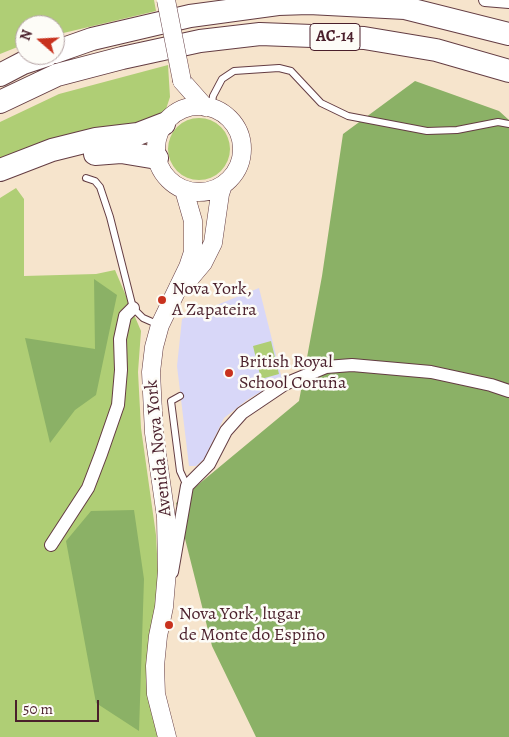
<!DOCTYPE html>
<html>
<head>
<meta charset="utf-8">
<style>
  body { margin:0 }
  #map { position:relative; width:509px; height:737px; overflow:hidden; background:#f6e4cc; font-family:Alegreya,serif }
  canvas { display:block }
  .north { position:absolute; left:15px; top:15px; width:50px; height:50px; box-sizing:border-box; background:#fdfcf7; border:1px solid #b5a4a5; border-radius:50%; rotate:289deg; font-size:14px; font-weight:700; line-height:20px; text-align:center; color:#4a1f2b }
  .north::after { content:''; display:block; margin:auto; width:18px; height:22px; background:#c8321e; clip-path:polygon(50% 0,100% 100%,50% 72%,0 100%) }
  .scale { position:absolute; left:15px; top:700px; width:84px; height:22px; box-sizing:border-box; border:2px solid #4a1f2b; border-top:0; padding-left:6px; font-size:15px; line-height:18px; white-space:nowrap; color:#4a1f2b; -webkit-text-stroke:4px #fdfcf7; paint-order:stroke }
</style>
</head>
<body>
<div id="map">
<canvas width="509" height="737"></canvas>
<div class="north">N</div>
<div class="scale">50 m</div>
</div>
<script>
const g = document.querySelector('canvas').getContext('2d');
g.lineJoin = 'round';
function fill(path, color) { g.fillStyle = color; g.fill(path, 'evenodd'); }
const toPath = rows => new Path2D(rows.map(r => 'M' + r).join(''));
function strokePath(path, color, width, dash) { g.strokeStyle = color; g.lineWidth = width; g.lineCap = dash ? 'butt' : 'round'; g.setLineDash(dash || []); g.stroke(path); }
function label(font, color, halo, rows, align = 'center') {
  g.font = font + ' Alegreya,serif'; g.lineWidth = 5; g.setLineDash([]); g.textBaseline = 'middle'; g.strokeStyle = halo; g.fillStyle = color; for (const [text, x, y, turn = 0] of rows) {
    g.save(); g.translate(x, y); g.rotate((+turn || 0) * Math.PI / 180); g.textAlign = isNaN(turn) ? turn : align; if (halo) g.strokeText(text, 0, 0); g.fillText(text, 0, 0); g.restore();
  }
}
const built = toPath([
  [259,288,282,379,247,400,224,418,204,459,196,466,189,466,177,366,182,319]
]);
const green = toPath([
  [0,0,154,0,156,11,55,35,55,25,25,25,25,44,0,54],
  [168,65,170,97,166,109,149,122,0,162,0,122,59,94],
  '168 149a31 31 0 1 1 62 0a31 31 0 1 1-62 0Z',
  [16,188,24,199,24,276,96,274,115,270,141,331,138,372,141,428,156,535,159,591,148,673,152,716,160,737,0,737,0,198],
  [271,341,279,374,261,379,253,346]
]);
const forest = toPath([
  [415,81,499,111,509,120,509,737,256,737,212,646,176,503,299,401,322,276,343,134],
  [94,279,117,295,96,395,75,410,50,443,25,338,95,349],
  [134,510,144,579,139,731,96,703,66,541,91,511]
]);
const lane = toPath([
  [211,108,213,96,222,79,234,71,279,68,291,71,321,103,348,116,427,131,457,130,498,122,509,124],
  [86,178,95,181,100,187,110,217,133,308,143,318,159,325],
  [180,396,171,401,180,471,187,486]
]);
const street = toPath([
  [485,0,509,2],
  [51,545,88,488,101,454,118,405,121,370,120,339,125,316,133,308],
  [172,572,187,486,209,464,226,431,242,413,285,384,326,367,352,365,431,372,491,385,509,391]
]);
const secondary = toPath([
  [182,81,205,107],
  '156 149a43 43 0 1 1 86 0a43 43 0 1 1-86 0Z',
  [187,282,203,263,213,243,220,194,223,185],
  [167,737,156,694,155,666,158,636,164,607,167,571,166,517,154,433,151,372,154,347,160,325,188,267,193,252,193,221,184,190]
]);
const highway = toPath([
  [55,52,92,39,190,16,278,4,309,3,405,8,509,34],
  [0,75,23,63,47,55],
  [0,102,57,75,122,58,200,41,260,34,364,38,436,50,509,71],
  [95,154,121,152,157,158],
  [0,170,52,150,96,139,138,134,164,124]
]);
const secondaryBridge = toPath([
  [166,0,182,81]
]);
const markers = [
  [162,300,5,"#c8321e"],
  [229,373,5,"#c8321e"],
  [169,625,5,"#c8321e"]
];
const shields = [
  [335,37,50]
];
const shieldNames = [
  ["AC-14",335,37]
];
const poiNames = [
  ["Nova York,",172,290],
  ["A Zapateira",172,311],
  ["British Royal",239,363],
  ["School Coruña",239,384],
  ["Nova York, lugar",179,615],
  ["de Monte do Espiño",179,636]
];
const streetNames = [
  ["Avenida Nova York",159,448,-96]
];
fill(built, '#d8d7f8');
fill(green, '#afce75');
fill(forest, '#8bb166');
strokePath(lane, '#643d43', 8);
strokePath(street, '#643d43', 14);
strokePath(secondary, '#643d43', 19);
strokePath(highway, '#643d43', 24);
strokePath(lane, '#fff', 6);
strokePath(street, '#fff', 12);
strokePath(secondary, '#fff', 18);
strokePath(highway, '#fff', 22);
strokePath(secondaryBridge, '#643d43', 19, []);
strokePath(secondaryBridge, '#fff', 18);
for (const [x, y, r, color] of markers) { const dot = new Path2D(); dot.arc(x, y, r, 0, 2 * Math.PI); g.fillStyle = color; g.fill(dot); strokePath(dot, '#fdfcf7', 2); }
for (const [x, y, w] of shields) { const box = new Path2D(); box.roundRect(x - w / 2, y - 13.5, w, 27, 4); g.fillStyle = '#fdfcf7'; g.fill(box); strokePath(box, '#4a1f2b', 1); }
label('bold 16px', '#4a1f2b', null, shieldNames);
label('18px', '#4a1f2b', '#fdfcf7', poiNames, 'left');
label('18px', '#4a1f2b', '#fdfcf7', streetNames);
</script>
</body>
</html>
